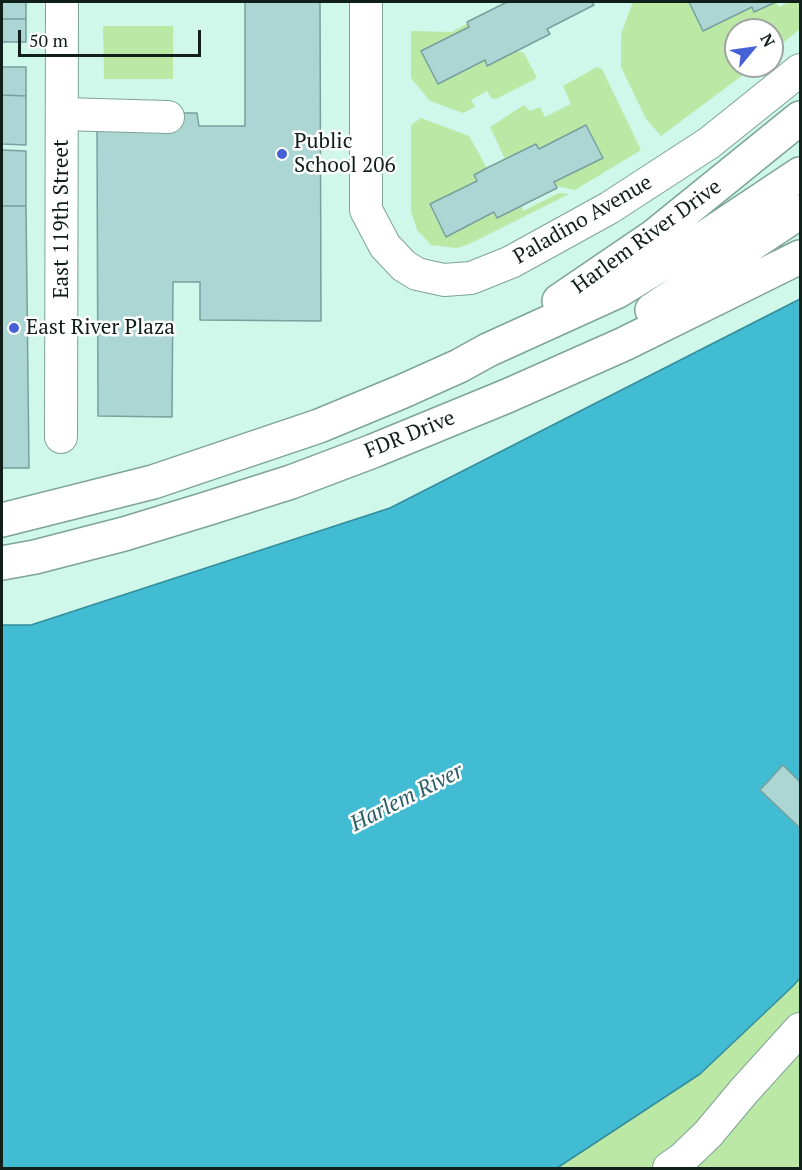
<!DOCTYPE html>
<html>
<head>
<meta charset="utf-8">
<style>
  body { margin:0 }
  #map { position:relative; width:802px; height:1170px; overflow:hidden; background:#cff7ea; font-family:"PT Serif",serif }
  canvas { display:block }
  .frame { position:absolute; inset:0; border:3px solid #101f1a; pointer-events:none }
  .north { position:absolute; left:724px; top:18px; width:60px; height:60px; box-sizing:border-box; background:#fff; border:2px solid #9fa5a3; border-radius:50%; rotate:61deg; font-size:16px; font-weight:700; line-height:24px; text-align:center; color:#101f1a }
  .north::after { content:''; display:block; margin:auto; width:21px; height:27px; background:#4561d5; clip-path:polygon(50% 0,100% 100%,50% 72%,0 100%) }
  .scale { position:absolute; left:18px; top:30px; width:183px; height:27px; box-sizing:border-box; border:3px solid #101f1a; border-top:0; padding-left:8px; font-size:18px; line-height:21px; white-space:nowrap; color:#101f1a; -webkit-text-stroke:4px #fff; paint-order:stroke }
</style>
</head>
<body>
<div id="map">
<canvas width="802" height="1170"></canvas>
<div class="frame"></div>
<div class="north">N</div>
<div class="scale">50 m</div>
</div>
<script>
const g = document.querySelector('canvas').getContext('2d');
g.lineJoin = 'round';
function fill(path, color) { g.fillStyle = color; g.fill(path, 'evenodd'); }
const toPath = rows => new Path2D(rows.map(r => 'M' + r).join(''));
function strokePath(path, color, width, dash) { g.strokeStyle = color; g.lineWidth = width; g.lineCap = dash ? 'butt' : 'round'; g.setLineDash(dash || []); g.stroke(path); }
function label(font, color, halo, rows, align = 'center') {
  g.font = font + ' "PT Serif",serif'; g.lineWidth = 5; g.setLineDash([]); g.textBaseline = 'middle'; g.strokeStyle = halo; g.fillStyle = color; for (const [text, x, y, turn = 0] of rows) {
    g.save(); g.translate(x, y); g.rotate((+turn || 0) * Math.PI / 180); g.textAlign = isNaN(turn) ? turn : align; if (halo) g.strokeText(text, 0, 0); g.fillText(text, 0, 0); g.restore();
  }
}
const green = toPath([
  [633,2,689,2,703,30,752,7,755,12,776,2,779,7,790,2,800,2,800,29,772,52,772,30,736,30,736,66,755,66,661,136,646,119,621,67,621,34],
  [468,23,469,27,422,51,438,83,485,60,487,65,517,51,524,53,537,78,496,99,491,98,487,91,471,100,475,107,463,113,430,101,411,78,411,31,452,32],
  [103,26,173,26,173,79,104,79],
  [597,67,602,69,641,150,575,190,556,186,554,182,602,158,587,126,539,149,536,144,505,159,490,127,524,105,530,111,540,107,545,117,571,104,563,86],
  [421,118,469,136,487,168,474,175,477,181,430,204,446,236,494,212,497,217,522,205,523,211,559,193,569,194,467,245,457,248,431,245,417,230,411,211,411,125],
  [800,978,800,1168,557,1168,700,1074]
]);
const water = toPath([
  [800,299,800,978,793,986,700,1074,557,1168,2,1168,2,625,31,625,390,508,800,299]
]);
const building = toPath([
  [2,2,26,2,26,19,2,19,2,2],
  [245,2,320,2,321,321,200,320,200,282,173,282,172,417,98,416,97,125,173,113,197,113,199,126,245,126,245,2],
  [507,2,592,2,594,5,547,29,550,34,487,66,485,60,438,84,421,51,469,27,467,22,507,2],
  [689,2,776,2,754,12,752,7,703,31,689,2],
  [2,19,26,19,26,42,2,42,2,19],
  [2,67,26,67,26,96,2,95,2,67],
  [2,95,26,96,26,145,2,144,2,95],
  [586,125,603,158,554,182,557,188,497,218,494,212,446,237,430,204,477,181,474,175,487,168,536,144,539,149,586,125],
  [2,150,26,151,26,206,2,206,2,150],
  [2,206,26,206,29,468,2,468,2,206],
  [783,765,800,782,800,828,760,790,783,765]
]);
const minor = toPath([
  [366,2,366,210,385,246,404,266,417,274,444,280,471,278,511,262,609,208,709,143,800,70],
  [62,114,168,117],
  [61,437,62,2],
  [669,1168,682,1159,708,1134,744,1091,800,1029]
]);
const highway = toPath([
  [559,301,653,237,800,118],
  [652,310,800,212],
  [2,520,153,482,319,426,401,392,459,366,488,350,618,291,704,238,800,174],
  [2,563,35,557,124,534,206,509,291,482,373,451,507,396,624,344,800,257]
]);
const markers = [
  [282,154,6,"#4561d5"],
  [14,328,6,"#4561d5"]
];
const poiNames = [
  ["Public",294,142],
  ["School 206",294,166],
  ["East River Plaza",26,328]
];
const streetNames = [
  ["East 119th Street",62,219,-90],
  ["Paladino Avenue",583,220,-30],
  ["Harlem River Drive",647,237,-36],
  ["FDR Drive",410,435,-22]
];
const waterNames = [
  ["Harlem River",407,798,-27]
];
fill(green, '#bce8a6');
fill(water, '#42bcd2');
strokePath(water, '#338d9b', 1.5);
fill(building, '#abd6d4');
strokePath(building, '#77a09e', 1.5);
strokePath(minor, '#7ea397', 34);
strokePath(highway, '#7ea397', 36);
strokePath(minor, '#fff', 32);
strokePath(highway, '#fff', 33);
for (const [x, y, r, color] of markers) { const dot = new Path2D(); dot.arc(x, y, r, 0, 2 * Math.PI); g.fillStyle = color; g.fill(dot); strokePath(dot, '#fff', 2); }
label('21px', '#101f1a', '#fff', poiNames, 'left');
label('21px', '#101f1a', '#fff', streetNames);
label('italic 22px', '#2d5f69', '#fff', waterNames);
</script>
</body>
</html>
